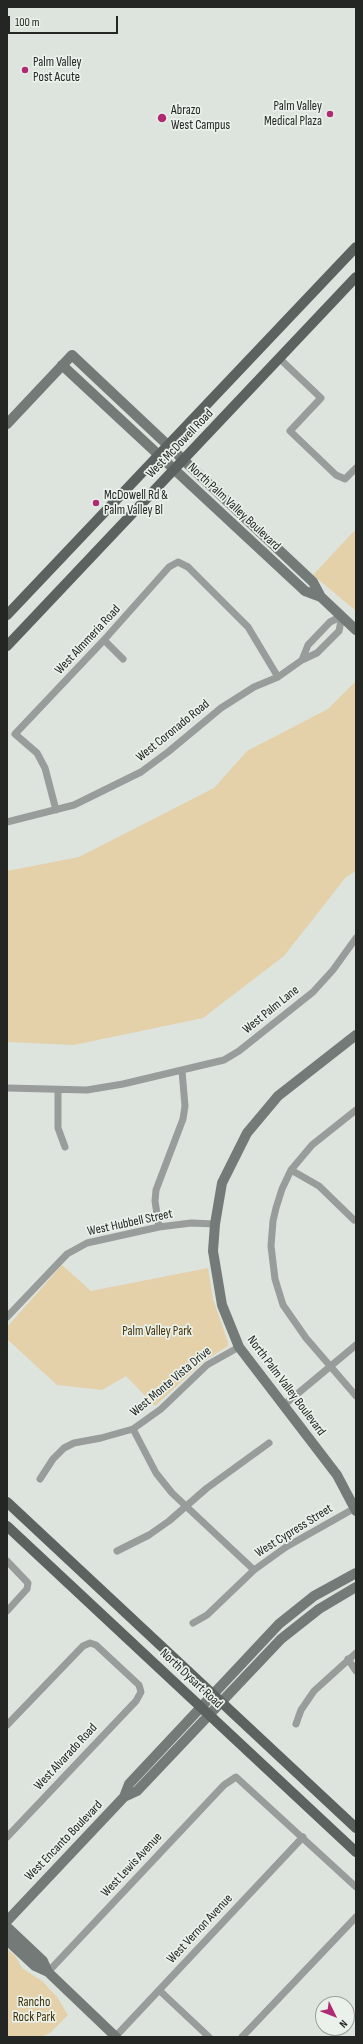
<!DOCTYPE html>
<html>
<head>
<meta charset="utf-8">
<style>
  body { margin:0 }
  #map { position:relative; width:363px; height:2044px; overflow:hidden; background:#dde4dd; font-family:"Sofia Sans Condensed",sans-serif }
  canvas { display:block }
  .frame { position:absolute; inset:0; border:8px solid #242624; pointer-events:none }
  .north { position:absolute; left:315px; top:1996px; width:40px; height:40px; box-sizing:border-box; background:#eaf1ea; border:1px solid #9ba09b; border-radius:50%; rotate:133deg; font-size:11px; font-weight:700; line-height:16px; text-align:center; color:#242624 }
  .north::after { content:''; display:block; margin:auto; width:14px; height:18px; background:#af2a72; clip-path:polygon(50% 0,100% 100%,50% 72%,0 100%) }
  .scale { position:absolute; left:8px; top:16px; width:110px; height:18px; box-sizing:border-box; border:2px solid #242624; border-top:0; padding-left:5px; font-size:12px; line-height:14px; white-space:nowrap; color:#242624; -webkit-text-stroke:3px #eaf1ea; paint-order:stroke }
</style>
</head>
<body>
<div id="map">
<canvas width="363" height="2044"></canvas>
<div class="frame"></div>
<div class="north">N</div>
<div class="scale">100 m</div>
</div>
<script>
const g = document.querySelector('canvas').getContext('2d');
g.lineJoin = 'round';
function fill(path, color) { g.fillStyle = color; g.fill(path, 'evenodd'); }
const toPath = rows => new Path2D(rows.map(r => 'M' + r).join(''));
function strokePath(path, color, width, dash) { g.strokeStyle = color; g.lineWidth = width; g.lineCap = dash ? 'butt' : 'round'; g.setLineDash(dash || []); g.stroke(path); }
function label(font, color, halo, rows, align = 'center') {
  g.font = font + ' "Sofia Sans Condensed",sans-serif'; g.lineWidth = 3.5; g.setLineDash([]); g.textBaseline = 'middle'; g.strokeStyle = halo; g.fillStyle = color; for (const [text, x, y, turn = 0] of rows) {
    g.save(); g.translate(x, y); g.rotate((+turn || 0) * Math.PI / 180); g.textAlign = isNaN(turn) ? turn : align; if (halo) g.strokeText(text, 0, 0); g.fillText(text, 0, 0); g.restore();
  }
}
const green = toPath([
  [356,529,356,611,313,575],
  [356,681,356,871,346,877,284,956,203,1018,74,1045,7,1042,7,871,79,857,214,788,247,751,328,709],
  [62,1265,91,1291,208,1268,213,1299,228,1342,228,1346,204,1361,155,1406,126,1376,102,1390,57,1385,7,1339,7,1327],
  [7,1949,16,1957,22,1968,42,1981,57,1997,68,2015,50,2033,40,2037,7,2037]
]);
const street = toPath([
  [279,358,321,398,290,431,336,475,345,479,356,468],
  [104,640,123,659],
  [302,660,308,645,330,622,342,616],
  [56,810,45,768,37,753,15,734,104,640,169,567,178,562,188,567,248,627,278,677],
  [7,822,74,805,141,772,168,752,221,708,254,687,278,677,302,660,317,653,339,631,342,616],
  [7,1088,87,1090,123,1084,224,1060,239,1051,313,992,333,970,356,938],
  [58,1090,58,1128,65,1147],
  [356,1110,312,1145,291,1170,282,1189,276,1208,273,1221,271,1246,275,1279,283,1305,306,1338,356,1396],
  [291,1170,319,1186,354,1220],
  [159,1227,155,1201,156,1190,183,1119,185,1106,182,1071],
  [7,1317,67,1254,87,1243,159,1227,191,1223,215,1224],
  [284,1405,356,1345],
  [133,1429,156,1473,172,1493,254,1570],
  [40,1479,53,1459,64,1448,74,1443,101,1438,133,1429,161,1409,207,1365,239,1347],
  [117,1551,149,1535,169,1521,207,1488,269,1443],
  [7,1561,28,1583,27,1589,7,1611],
  [193,1623,207,1615,254,1570,286,1547,355,1508],
  [348,1659,356,1671],
  [296,1724,301,1710,314,1691,356,1653],
  [7,1725,83,1646,90,1643,96,1645,139,1685,141,1692,136,1701,7,1837],
  [48,1972,224,1785,236,1777,356,1887],
  [159,1990,209,2037],
  [115,2037,303,1837],
  [242,2037,356,1917]
]);
const secondary = toPath([
  [62,365,305,591,321,597,356,630],
  [7,424,72,355,313,582,321,597],
  [356,1035,278,1096,247,1133,222,1183,215,1224,213,1251,222,1305,239,1347,337,1475,356,1511],
  [124,1797,129,1784,279,1624,314,1596,356,1573],
  [7,1921,124,1797,137,1791,281,1639,319,1609,356,1587],
  [7,1927,43,1961,48,1972],
  [7,1940,35,1966,48,1972,116,2037]
]);
const primary = toPath([
  [7,615,356,247],
  [7,646,356,277],
  [7,1502,356,1828],
  [7,1526,356,1852]
]);
const markers = [
  [25,70,4,"#af2a72"],
  [330,114,4,"#af2a72"],
  [162,118,5,"#af2a72"],
  [96,503,4,"#af2a72"]
];
const poiNames = [
  ["Palm Valley",33,63],
  ["Post Acute",33,78],
  ["Palm Valley",322,107,"right"],
  ["Medical Plaza",322,122,"right"],
  ["Abrazo",171,111],
  ["West Campus",171,126],
  ["McDowell Rd &",104,496],
  ["Palm Valley Bl",104,511]
];
const streetNames = [
  ["West McDowell Road",180,444,-46],
  ["North Palm Valley Boulevard",234,507,43],
  ["West Almmeria Road",88,640,-47],
  ["West Coronado Road",173,731,-39],
  ["West Palm Lane",271,1010,-39],
  ["West Hubbell Street",130,1223,-12],
  ["West Monte Vista Drive",171,1382,-40],
  ["North Palm Valley Boulevard",286,1386,53],
  ["West Cypress Street",294,1531,-32],
  ["North Dysart Road",191,1679,43],
  ["West Alvarado Road",66,1757,-47],
  ["West Encanto Boulevard",64,1841,-46],
  ["West Lewis Avenue",132,1865,-47],
  ["West Vernon Avenue",200,1929,-47]
];
const parkNames = [
  ["Palm Valley Park",157,1332],
  ["Rancho",34,2003],
  ["Rock Park",34,2018]
];
fill(green, '#e4d0a9');
strokePath(street, '#989c9a', 7);
strokePath(secondary, '#747a78', 10);
strokePath(primary, '#5b6260', 10);
for (const [x, y, r, color] of markers) { const dot = new Path2D(); dot.arc(x, y, r, 0, 2 * Math.PI); g.fillStyle = color; g.fill(dot); strokePath(dot, '#eaf1ea', 1.5); }
label('13px', '#242624', '#eaf1ea', poiNames, 'left');
label('13px', '#242624', '#eaf1ea', streetNames);
label('13px', '#433004', '#eaf1ea', parkNames);
</script>
</body>
</html>
